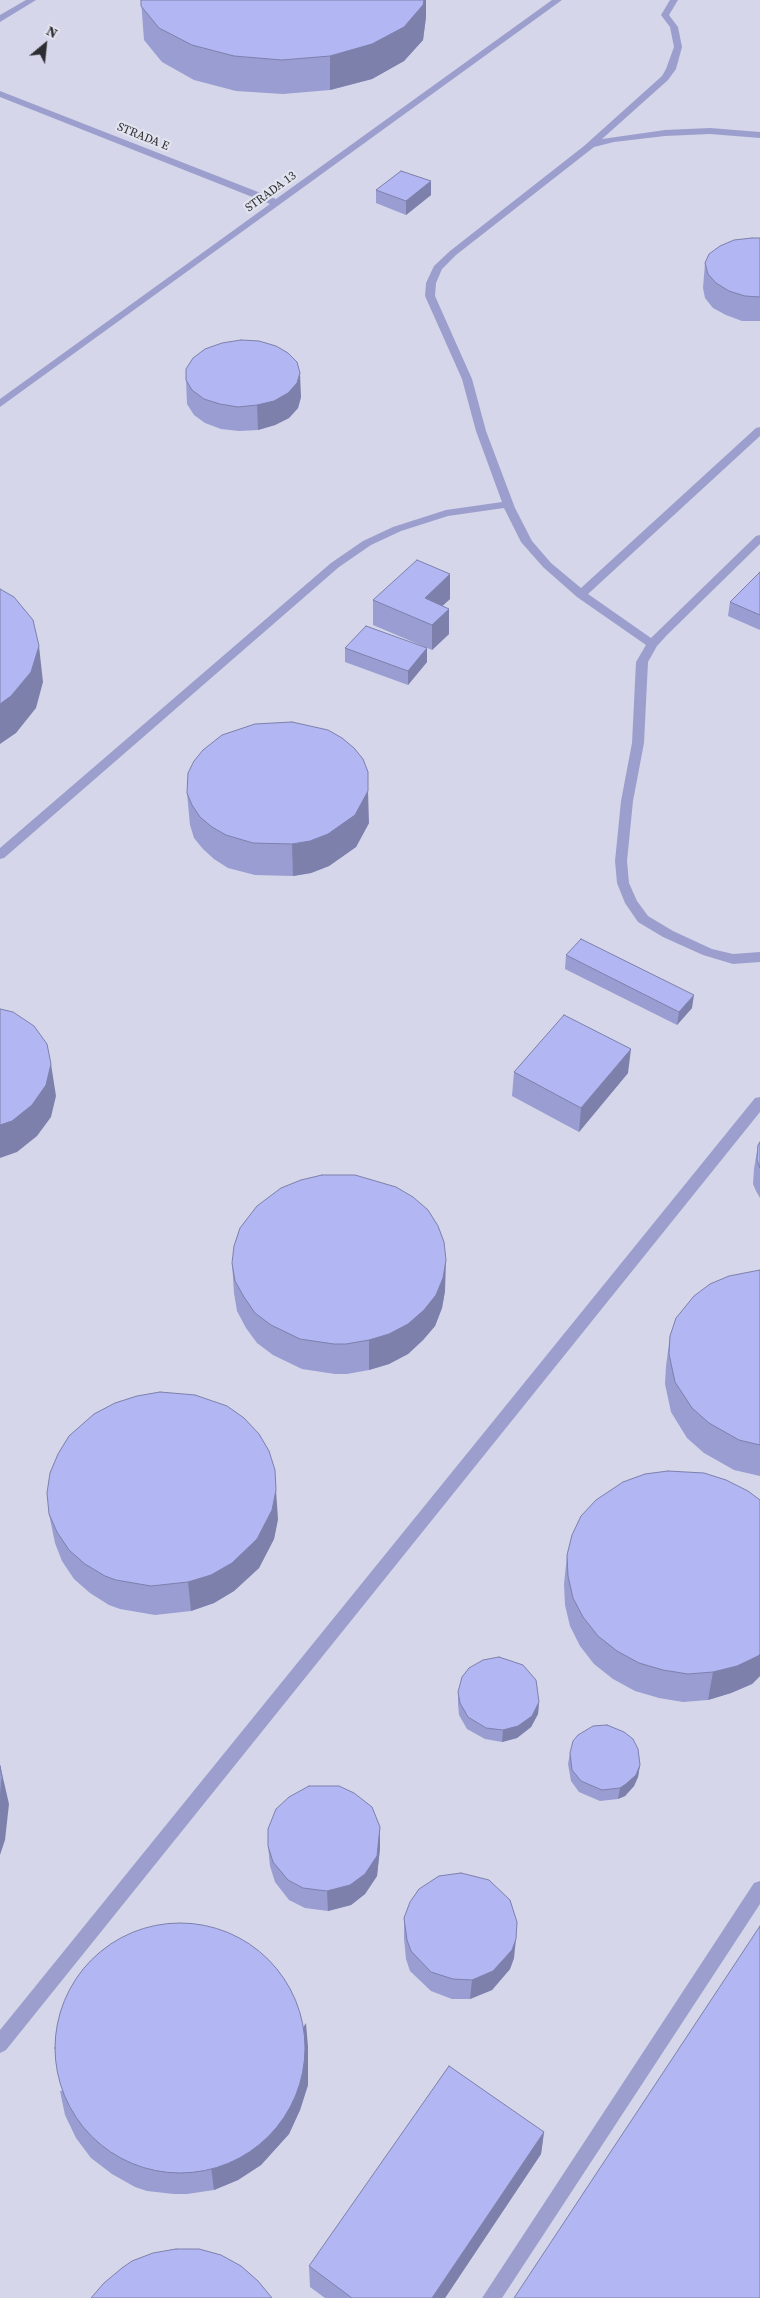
<!DOCTYPE html>
<html>
<head>
<meta charset="utf-8">
<style>
  body { margin:0 }
  #map { position:relative; width:760px; height:2298px; overflow:hidden; background:#e1e3ee; font-family:"Source Serif 4",serif }
  canvas { display:block }
  .north { position:absolute; left:20px; top:20px; width:50px; height:50px; -webkit-text-stroke:4px #e1e3ee; paint-order:stroke; rotate:28deg; font-size:14px; font-weight:700; line-height:20px; text-align:center; color:#2d2e32 }
  .north::after { content:''; display:block; margin:auto; width:18px; height:22px; background:#2d2e32; clip-path:polygon(50% 0,100% 100%,50% 72%,0 100%) }
</style>
</head>
<body>
<div id="map">
<canvas width="760" height="2298"></canvas>
<div class="north">N</div>
</div>
<script>
const g = document.querySelector('canvas').getContext('2d');
g.lineJoin = 'round';
function fill(path, color) { g.fillStyle = color; g.fill(path, 'evenodd'); }
const toPath = rows => new Path2D(rows.map(r => 'M' + r).join(''));
function strokePath(path, color, width, dash) { g.strokeStyle = color; g.lineWidth = width; g.lineCap = dash ? 'butt' : 'round'; g.setLineDash(dash || []); g.stroke(path); }
function label(font, color, halo, rows, align = 'center') {
  g.font = font + ' "Source Serif 4",serif'; g.lineWidth = 4.5; g.setLineDash([]); g.textBaseline = 'middle'; g.strokeStyle = halo; g.fillStyle = color; for (const [text, x, y, turn = 0] of rows) {
    g.save(); g.translate(x, y); g.rotate((+turn || 0) * Math.PI / 180); g.textAlign = isNaN(turn) ? turn : align; if (halo) g.strokeText(text, 0, 0); g.fillText(text, 0, 0); g.restore();
  }
}
const built = toPath([
  [0,0,760,0,760,2298,0,2298]
]);
const service = toPath([
  [26,0,36,0,0,22,0,15,26,0],
  [552,0,562,0,0,407,0,399,270,204,0,97,0,91,276,199,552,0],
  [670,0,678,0,669,15,678,27,682,47,676,69,668,80,602,139,665,130,710,128,760,132,760,138,710,134,665,136,614,142,594,147,456,255,442,269,436,283,435,296,472,379,486,431,515,508,532,541,551,563,581,588,756,428,760,427,760,436,588,594,651,638,756,536,760,535,760,544,667,635,657,646,648,662,644,743,633,801,627,861,629,883,637,901,648,916,673,931,712,949,733,954,760,952,760,962,733,964,703,955,663,937,638,922,625,903,617,883,615,861,621,801,632,743,636,662,646,645,577,597,543,567,521,542,504,508,448,516,401,531,371,545,339,567,4,858,0,859,0,848,331,563,363,541,393,527,446,510,502,502,476,431,462,379,425,296,426,283,434,266,450,251,584,146,662,76,666,69,674,47,670,27,661,15,670,0],
  [760,1097,760,1112,6,2050,0,2053,0,2030,755,1098,760,1097],
  [760,1881,760,1904,502,2298,482,2298,754,1883,760,1881]
]);
const wall = toPath([
  [141,0,426,0,426,17,423,40,404,61,372,79,330,90,283,94,236,91,194,80,162,62,144,40],
  [431,181,431,195,406,215,376,203,376,190],
  [760,238,760,321,742,321,726,315,713,308,705,298,703,288,705,263],
  [186,380,301,397,298,408,289,418,275,425,258,430,239,431,221,429,205,423,194,415,187,404],
  [760,572,760,630,728,616,730,602],
  [450,599,442,606,449,609,449,634,432,650,373,625,373,600],
  [345,648,427,648,427,662,408,685,345,662],
  [187,793,369,823,356,847,329,866,311,873,293,876,255,875,228,868,214,859,203,849,194,838,190,825],
  [566,955,692,1008,677,1025,565,969],
  [514,1072,628,1073,579,1132,512,1096],
  [760,1142,760,1198,756,1191,753,1184,754,1169,758,1145],
  [232,1263,445,1291,442,1308,435,1326,423,1340,408,1354,389,1364,369,1370,347,1374,335,1374,302,1369,273,1355,257,1343,246,1328,237,1311,234,1293],
  [760,1270,760,1476,734,1470,704,1453,687,1438,671,1412,665,1384,666,1366,670,1336],
  [760,1500,760,1676,752,1684,731,1693,708,1700,683,1702,659,1698,635,1691,613,1679,594,1664,580,1646,570,1626,565,1605,564,1584,567,1555],
  [49,1514,278,1519,274,1539,259,1568,234,1591,214,1603,191,1611,155,1615,120,1609,109,1605,90,1593,74,1579,62,1561,55,1543],
  [458,1692,539,1702,538,1714,531,1727,517,1738,502,1742,485,1739,467,1729,459,1715,458,1704],
  [570,1753,640,1765,638,1777,634,1786,625,1796,618,1799,600,1801,579,1792,571,1781,568,1764],
  [268,1846,380,1848,377,1876,365,1894,351,1905,328,1911,305,1908,289,1900,275,1882,270,1866],
  [404,1918,514,1958,510,1969,492,1990,470,1999,452,1999,431,1991,410,1971,406,1959,404,1938],
  [308,2047,308,2085,300,2110,289,2134,261,2165,238,2180,214,2190,187,2194,174,2194,147,2191,135,2187,112,2174,91,2158,76,2138,65,2115,60,2091],
  [544,2132,541,2154,445,2298,325,2298,310,2287,309,2266]
]);
const shadedWall = toPath([
  [424,0,426,0,426,17,423,40,404,61,372,79,330,90,330,56],
  [431,181,431,195,406,215,406,201],
  [300,373,301,397,298,408,289,418,275,425,258,430,257,405],
  [450,574,450,599,425,622,425,598],
  [449,609,449,634,432,650,432,625],
  [39,646,43,682,36,708,16,733,0,744,0,704],
  [427,648,427,662,408,685,408,671],
  [368,791,369,823,356,847,329,866,311,873,293,876,292,844],
  [694,995,692,1008,677,1025,679,1012],
  [631,1049,628,1073,579,1132,581,1108],
  [51,1064,56,1096,51,1117,37,1136,17,1152,0,1158,0,1125],
  [446,1260,445,1291,442,1308,435,1326,423,1340,408,1354,389,1364,369,1370,369,1340],
  [276,1490,278,1519,274,1539,259,1568,234,1591,214,1603,191,1611,188,1582],
  [760,1654,760,1676,752,1684,731,1693,708,1700,713,1672],
  [539,1702,538,1714,531,1727,517,1738,502,1742,503,1730],
  [0,1765,9,1804,5,1840,0,1855],
  [640,1765,638,1777,634,1786,625,1796,618,1799,620,1788],
  [380,1827,380,1848,377,1876,365,1894,351,1905,328,1911,327,1891],
  [516,1939,514,1958,510,1969,492,1990,470,1999,472,1980],
  [306,2023,308,2047,308,2085,300,2110,289,2134,261,2165,238,2180,214,2190,211,2167],
  [544,2132,541,2154,445,2298,432,2298]
]);
const building = toPath([
  [141,0,424,0,423,5,404,27,372,44,330,56,282,60,234,56,192,45,159,28,141,6,141,0],
  [401,171,431,181,406,201,376,190,401,171],
  [752,238,760,238,760,297,745,296,729,291,716,283,708,274,705,263,709,254,720,246,734,240,752,238],
  [241,340,259,341,276,346,288,353,297,362,300,373,297,383,288,393,274,401,257,405,238,407,220,404,204,399,192,390,186,380,186,369,193,358,205,349,222,343,241,340],
  [417,560,450,574,425,598,449,609,432,625,373,600,417,560],
  [760,572,760,615,730,602,760,572],
  [0,589,14,597,33,620,39,646,31,672,11,696,0,704,0,589],
  [366,626,427,648,408,671,345,648,366,626],
  [292,722,328,730,342,738,354,748,363,759,368,772,368,791,355,815,328,834,310,841,292,844,253,843,226,835,212,827,200,817,192,805,187,793,188,773,194,761,203,750,222,735,255,724,292,722],
  [581,939,694,995,679,1012,566,955,581,939],
  [0,1009,13,1012,34,1026,47,1044,51,1064,46,1085,32,1105,12,1121,0,1125,0,1009],
  [564,1015,631,1049,581,1108,514,1072,564,1015],
  [760,1142,760,1168,757,1160,758,1145,760,1142],
  [322,1175,355,1175,396,1187,413,1197,428,1210,438,1226,444,1242,446,1260,443,1278,436,1295,424,1310,408,1324,389,1334,369,1340,346,1344,334,1344,300,1339,271,1325,255,1313,244,1297,235,1281,232,1263,234,1246,240,1228,257,1206,281,1188,301,1180,322,1175],
  [760,1270,760,1445,739,1440,709,1423,692,1408,675,1382,669,1354,670,1336,676,1318,694,1296,710,1284,729,1276,760,1270],
  [160,1392,195,1395,227,1406,244,1418,259,1434,269,1451,275,1470,276,1490,272,1510,257,1539,232,1563,211,1575,188,1582,151,1586,116,1580,105,1576,85,1564,69,1550,57,1532,49,1514,47,1493,50,1473,58,1454,69,1436,94,1414,115,1403,137,1396,160,1392],
  [668,1471,704,1473,726,1480,748,1491,760,1500,760,1654,758,1656,737,1666,713,1672,688,1674,663,1670,639,1663,617,1651,598,1636,583,1617,573,1598,568,1576,567,1555,572,1535,581,1516,596,1500,623,1482,645,1474,668,1471],
  [499,1657,523,1665,536,1680,539,1702,532,1716,518,1726,503,1730,486,1728,468,1717,460,1703,458,1692,462,1677,469,1668,483,1660,499,1657],
  [607,1725,624,1732,633,1739,638,1749,640,1765,636,1775,626,1784,620,1788,602,1790,581,1781,572,1770,570,1753,573,1741,578,1735,593,1726,607,1725],
  [0,1766,2,1777,0,1802,0,1766],
  [309,1786,339,1786,354,1793,372,1807,380,1827,377,1856,365,1874,350,1885,327,1891,303,1888,288,1880,273,1862,268,1846,268,1829,276,1809,289,1797,309,1786],
  [461,1873,489,1880,510,1900,517,1922,516,1939,512,1950,493,1971,472,1980,453,1979,431,1972,411,1951,407,1940,404,1918,410,1902,419,1889,439,1876,461,1873],
  '55 2048a125 125 0 1 1 250 0a125 125 0 1 1-250 0Z',
  [760,1926,760,2298,514,2298,760,1926],
  [449,2066,544,2132,432,2298,352,2298,309,2266,449,2066],
  [176,2249,199,2249,221,2255,241,2266,258,2281,272,2298,91,2298,104,2283,122,2268,132,2261,153,2253,176,2249]
]);
const farStreetnames = [
  ["STRADA E",143,137,22],
  ["STRADA 13",271,192,-36]
];
fill(built, '#d5d6e9');
fill(service, '#9c9fcd');
fill(wall, '#999dd2');
fill(shadedWall, '#7d80ab');
fill(building, '#b2b7f4');
strokePath(building, '#7d80ab', 1);
label('12px', '#2d2e32', '#e1e3ee', farStreetnames);
</script>
</body>
</html>
